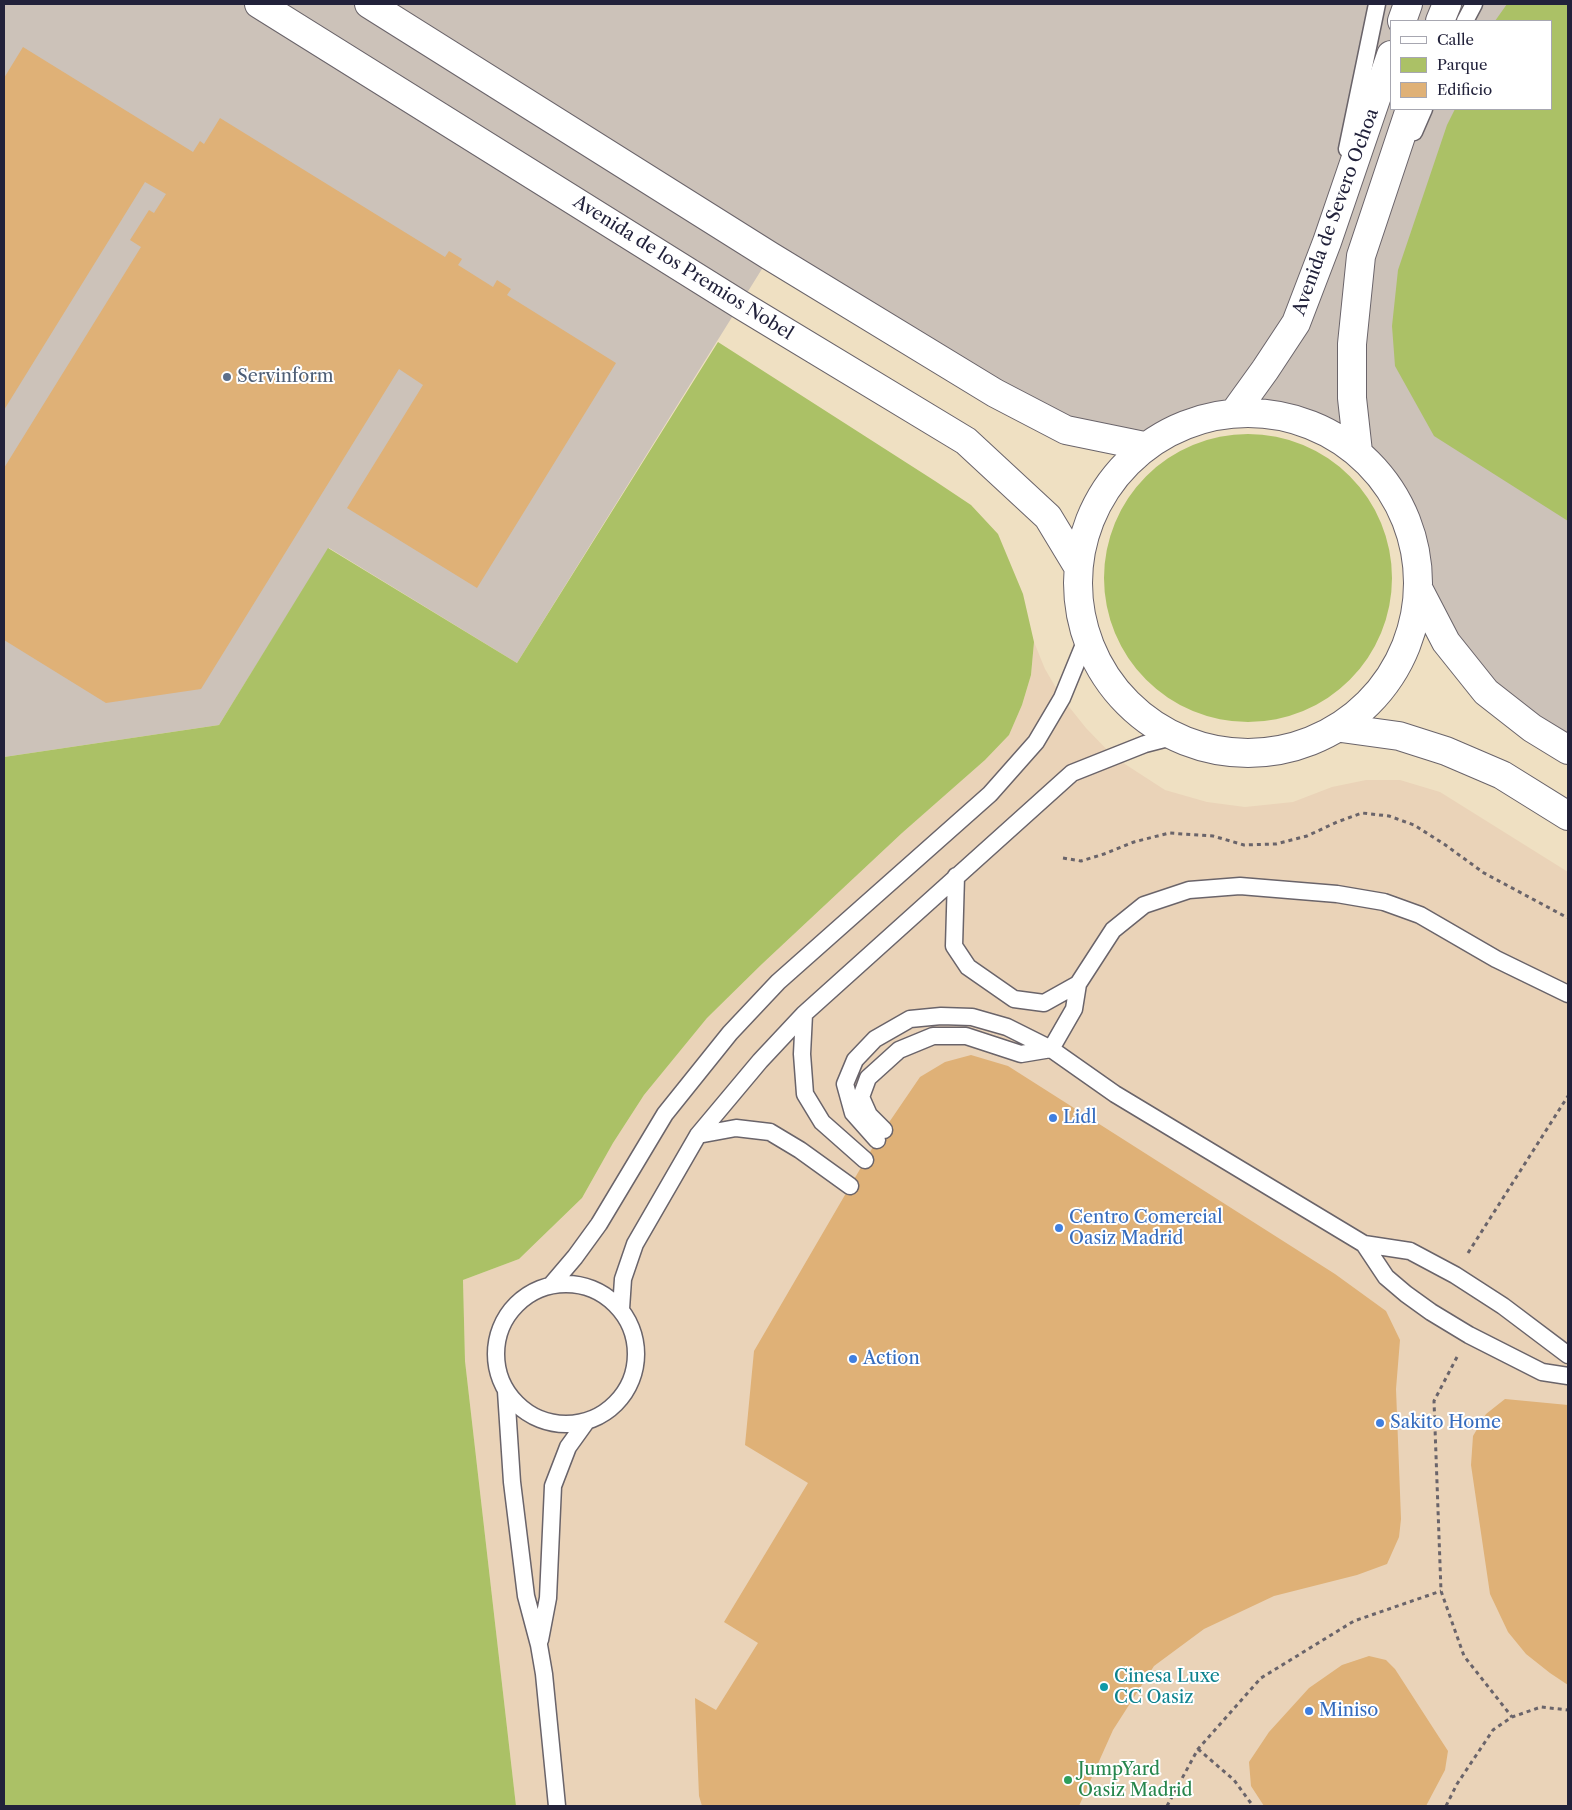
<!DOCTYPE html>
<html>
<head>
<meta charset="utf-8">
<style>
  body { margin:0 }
  #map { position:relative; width:1572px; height:1810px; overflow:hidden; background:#efe0c2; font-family:"Libre Caslon Text",serif }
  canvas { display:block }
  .frame { position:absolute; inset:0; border:5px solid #22223b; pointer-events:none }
  .legend { position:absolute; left:1390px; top:20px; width:162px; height:90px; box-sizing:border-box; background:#fff; border:1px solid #a7a7b1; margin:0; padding:6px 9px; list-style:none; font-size:15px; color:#22223b }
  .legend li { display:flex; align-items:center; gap:10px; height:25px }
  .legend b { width:25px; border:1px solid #a7a7b1 }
</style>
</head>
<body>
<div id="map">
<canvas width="1572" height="1810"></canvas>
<div class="frame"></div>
<ul class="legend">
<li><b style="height:6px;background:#fff"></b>Calle</li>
<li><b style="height:14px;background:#abc166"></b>Parque</li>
<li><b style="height:14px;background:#dfb177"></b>Edificio</li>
</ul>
</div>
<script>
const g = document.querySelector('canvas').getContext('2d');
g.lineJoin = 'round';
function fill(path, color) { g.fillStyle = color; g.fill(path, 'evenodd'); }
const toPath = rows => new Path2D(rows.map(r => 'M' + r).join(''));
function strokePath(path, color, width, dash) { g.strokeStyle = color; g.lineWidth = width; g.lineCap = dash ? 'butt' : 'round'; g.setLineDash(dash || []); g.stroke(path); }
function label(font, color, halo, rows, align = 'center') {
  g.font = font + ' "Libre Caslon Text",serif'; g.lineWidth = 4; g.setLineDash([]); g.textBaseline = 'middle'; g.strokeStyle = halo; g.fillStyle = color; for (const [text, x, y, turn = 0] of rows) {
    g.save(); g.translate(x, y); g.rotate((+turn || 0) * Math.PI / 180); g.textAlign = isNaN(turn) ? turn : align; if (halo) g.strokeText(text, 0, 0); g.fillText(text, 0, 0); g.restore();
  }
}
const built = toPath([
  [1034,642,1045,669,1062,698,1086,728,1114,757,1165,790,1207,802,1245,807,1293,802,1332,787,1366,780,1400,780,1440,792,1568,872,1568,1806,516,1806,465,1361,463,1280,519,1259,582,1198,613,1143,644,1095,707,1018,762,964,902,833,985,760,1009,735,1022,705,1031,675]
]);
const industrial = toPath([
  [4,4,1568,4,1568,750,1532,728,1420,592,1414,540,1393,492,1358,452,1300,420,1235,413,1187,423,1144,446,1066,430,770,256,517,663,329,548,219,725,4,757],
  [1391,21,1551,21,1551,109,1391,109]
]);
const green = toPath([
  [1507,4,1568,4,1568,521,1434,436,1395,366,1392,326,1398,270,1447,125,1455,109,1551,109,1551,21,1495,21],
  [718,342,935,481,971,505,998,534,1023,594,1034,642,1031,675,1022,705,1009,735,985,760,902,833,762,964,707,1018,644,1095,613,1143,582,1198,519,1259,463,1280,465,1361,516,1806,4,1806,4,757,219,725,328,548,517,663],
  '1104 578a144 144 0 1 1 288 0a144 144 0 1 1-288 0Z'
]);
const building = toPath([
  [23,47,193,152,200,141,204,144,220,118,445,257,449,251,462,259,458,265,493,287,497,280,511,289,507,295,616,363,477,588,347,508,423,385,399,369,201,689,106,703,4,640,4,468,141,247,130,240,149,210,154,213,166,194,145,182,4,410,4,78],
  [971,1055,1008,1066,1335,1274,1386,1311,1400,1340,1396,1389,1401,1519,1399,1537,1387,1564,1357,1575,1274,1596,1204,1629,1154,1666,1113,1730,1079,1806,702,1806,699,1796,695,1698,716,1710,758,1643,724,1622,808,1483,745,1445,754,1351,877,1140,920,1077,945,1062],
  [1505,1399,1568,1405,1568,1685,1550,1673,1526,1654,1508,1632,1490,1594,1471,1465,1473,1436,1486,1414],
  [1369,1656,1386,1660,1395,1669,1448,1751,1445,1770,1426,1806,1264,1806,1251,1786,1249,1762,1269,1732,1309,1688,1342,1665]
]);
const path = toPath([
  [1063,858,1081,861,1104,854,1134,842,1169,833,1213,836,1244,845,1276,844,1307,836,1337,822,1362,813,1389,816,1414,825,1444,844,1484,873,1568,918],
  [1468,1253,1568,1096],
  [1457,1357,1434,1401,1441,1591,1464,1656,1512,1717],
  [1198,1749,1234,1780,1253,1806],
  [1167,1806,1198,1749,1261,1678,1354,1621,1441,1591],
  [1446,1806,1457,1784,1493,1730,1512,1717,1541,1707,1568,1710]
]);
const service = toPath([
  [1465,21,1474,4],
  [1414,132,1424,109],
  [1347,149,1377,4],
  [956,876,954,946,968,967,1014,999,1044,1003,1078,984],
  [804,1014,802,1054,805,1094,822,1122,865,1160],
  [1051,1049,1074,1009,1078,984,1113,930,1144,905,1189,890,1240,886,1337,894,1384,902,1420,915,1496,959,1568,994],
  [884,1130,869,1115,861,1097,868,1078,899,1050,933,1036,966,1036,1021,1054,1051,1049],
  [698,1135,736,1128,770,1132,800,1150,850,1186],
  [877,1140,853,1113,845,1084,855,1060,875,1039,910,1019,941,1016,972,1017,1007,1027,1051,1049,1115,1094,1364,1244,1410,1251,1455,1275,1503,1306,1568,1355],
  [1364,1244,1386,1277,1406,1294,1431,1312,1469,1335,1542,1372,1568,1376],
  '496 1354a70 70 0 1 1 140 0a70 70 0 1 1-140 0Z',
  [552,1284,575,1257,599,1224,665,1114,730,1033,778,982,990,794,1036,742,1062,698,1087,637],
  [621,1309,623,1279,635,1244,698,1135,760,1061,804,1014,1072,773,1145,744,1176,736],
  [506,1391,512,1482,526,1596,539,1645,544,1674,557,1806],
  [540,1640,548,1598,553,1486,568,1447,586,1422]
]);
const tertiary = toPath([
  [259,4,741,305,966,441,1048,517,1077,565],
  [369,4,770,256,995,393,1066,430,1144,446],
  [1402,21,1408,4],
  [1440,21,1447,4],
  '1078 583a170 170 0 1 1 340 0a170 170 0 1 1-340 0Z',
  [1234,413,1265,370,1296,323,1327,242,1391,55],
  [1358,452,1352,398,1352,344,1361,256,1410,109],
  [1420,592,1446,642,1486,692,1532,728,1568,750],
  [1341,728,1399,736,1446,751,1502,775,1568,816]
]);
const markers = [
  [227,377,5,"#5c6f8a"],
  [1053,1118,5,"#3f7fe0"],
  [1059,1228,5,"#3f7fe0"],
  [853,1359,5,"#3f7fe0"],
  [1380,1423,5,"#3f7fe0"],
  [1104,1687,5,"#0f9aa8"],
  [1309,1711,5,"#3f7fe0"],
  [1068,1780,5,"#2e9e5b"]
];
const streetNames = [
  ["Avenida de Severo Ochoa",1336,212,-70],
  ["Avenida de los Premios Nobel",683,268,32]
];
const serviceNames = [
  ["Servinform",237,377]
];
const shopNames = [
  ["Lidl",1063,1118],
  ["Centro Comercial",1069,1218],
  ["Oasiz Madrid",1069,1239],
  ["Action",863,1359],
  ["Sakito Home",1390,1423],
  ["Miniso",1319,1711]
];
const cultureNames = [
  ["Cinesa Luxe",1114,1677],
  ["CC Oasiz",1114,1698]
];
const leisureNames = [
  ["JumpYard",1078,1770],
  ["Oasiz Madrid",1078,1791]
];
fill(built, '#ead3b8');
fill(industrial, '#ccc2b9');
fill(green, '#abc166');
fill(building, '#dfb177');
strokePath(service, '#6a646a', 19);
strokePath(tertiary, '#6a646a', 30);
strokePath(path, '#6a646a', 3, [4, 4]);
strokePath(service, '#fff', 16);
strokePath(tertiary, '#fff', 28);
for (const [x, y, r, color] of markers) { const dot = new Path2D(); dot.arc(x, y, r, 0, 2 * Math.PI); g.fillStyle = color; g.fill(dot); strokePath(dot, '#fff', 2); }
label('18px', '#22223b', '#fff', streetNames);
label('18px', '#4e5e75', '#fff', serviceNames, 'left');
label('18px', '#366cbe', '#fff', shopNames, 'left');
label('18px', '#0d838f', '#fff', cultureNames, 'left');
label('18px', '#27864d', '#fff', leisureNames, 'left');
</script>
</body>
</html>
